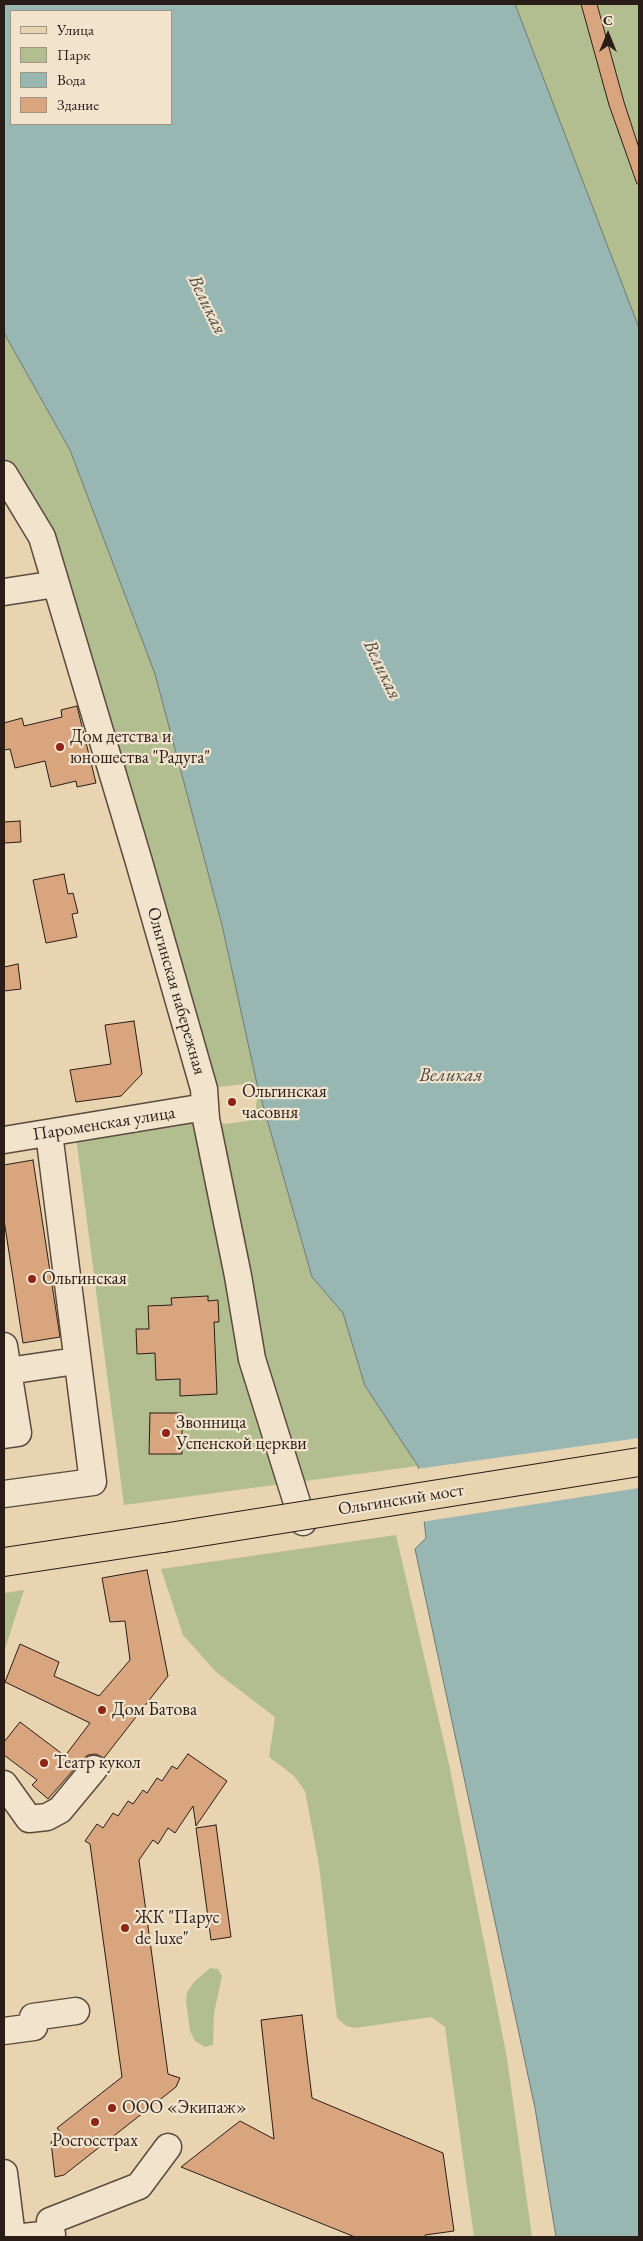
<!DOCTYPE html>
<html>
<head>
<meta charset="utf-8">
<style>
  body { margin:0 }
  #map { position:relative; width:643px; height:2241px; overflow:hidden; background:#e9d4b1; font-family:"EB Garamond",serif }
  canvas { display:block }
  .frame { position:absolute; inset:0; border:5px solid #2a1d18; pointer-events:none }
  .legend { position:absolute; left:10px; top:10px; width:162px; height:115px; box-sizing:border-box; background:#f1e3cc; border:1px solid #a19484; margin:0; padding:6px 9px; list-style:none; font-size:15px; color:#2a1d18 }
  .legend li { display:flex; align-items:center; gap:10px; height:25px }
  .legend b { width:25px; border:1px solid #a19484 }
  .north { position:absolute; left:583px; top:10px; width:50px; height:50px; -webkit-text-stroke:4px #f1e3cc; paint-order:stroke; rotate:0deg; font-size:14px; font-weight:700; line-height:20px; text-align:center; color:#2a1d18 }
  .north::after { content:''; display:block; margin:auto; width:18px; height:22px; background:#2a1d18; clip-path:polygon(50% 0,100% 100%,50% 72%,0 100%) }
</style>
</head>
<body>
<div id="map">
<canvas width="643" height="2241"></canvas>
<div class="frame"></div>
<ul class="legend">
<li><b style="height:6px;background:#e9d4b1"></b>Улица</li>
<li><b style="height:14px;background:#b2be8f"></b>Парк</li>
<li><b style="height:14px;background:#99b7b2"></b>Вода</li>
<li><b style="height:14px;background:#d8a57e"></b>Здание</li>
</ul>
<div class="north">С</div>
</div>
<script>
const g = document.querySelector('canvas').getContext('2d');
g.lineJoin = 'round';
function fill(path, color) { g.fillStyle = color; g.fill(path, 'evenodd'); }
const toPath = rows => new Path2D(rows.map(r => 'M' + r).join(''));
function strokePath(path, color, width, dash) { g.strokeStyle = color; g.lineWidth = width; g.lineCap = dash ? 'butt' : 'round'; g.setLineDash(dash || []); g.stroke(path); }
function label(font, color, halo, rows, align = 'center') {
  g.font = font + ' "EB Garamond",serif'; g.lineWidth = 4.5; g.setLineDash([]); g.textBaseline = 'middle'; g.strokeStyle = halo; g.fillStyle = color; for (const [text, x, y, turn = 0] of rows) {
    g.save(); g.translate(x, y); g.rotate((+turn || 0) * Math.PI / 180); g.textAlign = isNaN(turn) ? turn : align; if (halo) g.strokeText(text, 0, 0); g.fillText(text, 0, 0); g.restore();
  }
}
const green = toPath([
  [515,4,581,4,609,105,639,190,639,328],
  [597,4,639,4,639,148,624,102],
  [4,333,70,450,155,674,222,925,257,1084,312,1277,343,1313,365,1386,418,1466,124,1505,76,1137,206,1119,225,1124,247,1121,255,1114,257,1099,253,1089,245,1084,209,1088,13,467,4,460],
  [396,1535,449,1764,507,2058,532,2237,474,2237,445,2027,431,2017,355,2028,346,2026,337,2018,319,1865,305,1791,294,1776,269,1757,275,1717,216,1672,183,1635,161,1569],
  [24,1590,12,1627,4,1652,4,1593],
  [210,1968,218,1969,222,1976,214,2013,213,2045,205,2047,195,2041,190,2031,186,2001,187,1992,194,1982]
]);
const water = toPath([
  [4,4,515,4,639,328,639,2237,556,2237,535,2108,415,1549,426,1538,418,1466,365,1386,343,1313,312,1277,257,1084,222,925,155,674,70,450,4,333,4,4],
  [11,11,171,11,171,124,11,124,11,11]
]);
const pier = toPath([
  [639,1438,639,1488,421,1522,416,1469]
]);
const building = toPath([
  [581,4,597,4,624,102,639,148,639,184,637,184,609,105,581,4],
  [77,706,96,783,77,787,76,781,51,787,45,761,15,768,10,749,4,750,4,723,22,718,24,726,62,717,61,710,77,706],
  [20,821,21,842,4,843,4,822,20,821],
  [64,874,68,894,73,893,78,913,72,914,77,937,46,943,33,880,64,874],
  [18,964,21,989,4,991,4,967,18,964],
  [134,1021,142,1074,121,1096,76,1102,70,1070,111,1064,105,1025,134,1021],
  [33,1160,60,1337,23,1343,4,1220,4,1165,33,1160],
  [208,1296,208,1301,218,1300,219,1322,214,1322,217,1394,180,1396,180,1379,156,1380,155,1353,137,1354,136,1329,149,1329,148,1306,172,1305,171,1298,208,1296],
  [150,1413,182,1413,182,1454,149,1454,150,1413],
  [147,1570,168,1676,104,1758,96,1754,88,1755,83,1759,48,1799,32,1785,37,1780,4,1755,4,1742,20,1722,65,1756,90,1723,5,1682,20,1644,59,1662,54,1676,99,1696,130,1660,125,1621,110,1622,102,1578,147,1570],
  [188,1754,227,1781,196,1826,193,1806,175,1833,168,1828,158,1844,153,1840,139,1860,168,2074,180,2078,176,2087,64,2175,55,2177,51,2142,61,2133,57,2128,122,2077,90,1844,85,1841,97,1824,103,1828,113,1813,118,1816,128,1801,133,1804,143,1790,147,1793,157,1778,162,1781,172,1766,177,1769,188,1754],
  [216,1825,231,1937,211,1940,196,1828,216,1825],
  [302,2015,312,2098,443,2153,454,2231,425,2235,426,2237,355,2237,181,2167,240,2121,274,2139,261,2020,302,2015]
]);
const minor = toPath([
  [4,474,42,537,139,862,204,1089,206,1119,238,1276,252,1359,303,1522],
  [4,592,56,584],
  [4,1140,205,1107],
  [4,1346,18,1433,4,1435],
  [8,1371,76,1361],
  [4,1494,93,1482,49,1133],
  [4,1784,29,1819,47,1817,60,1810,94,1769],
  [4,2031,34,2027,33,2017,76,2011],
  [4,2173,12,2237],
  [50,2221,139,2186,168,2147],
  [23,2237,52,2234]
]);
const major = toPath([
  [4,1562,163,1538]
]);
const majorBridge = toPath([
  [163,1538,639,1462]
]);
const markers = [
  [60,747,5,"#8f2418"],
  [232,1102,5,"#8f2418"],
  [32,1279,5,"#8f2418"],
  [166,1433,5,"#8f2418"],
  [102,1710,5,"#8f2418"],
  [44,1763,5,"#8f2418"],
  [125,1928,5,"#8f2418"],
  [112,2108,5,"#8f2418"],
  [95,2122,5,"#8f2418"]
];
const poiNames = [
  ["Дом детства и",70,737],
  ["юношества \"Радуга\"",70,758],
  ["Ольгинская",242,1092],
  ["часовня",242,1113],
  ["Ольгинская",42,1279],
  ["Звонница",176,1423],
  ["Успенской церкви",176,1444],
  ["Дом Батова",112,1710],
  ["Театр кукол",54,1763],
  ["ЖК \"Парус",135,1918],
  ["de luxe\"",135,1939],
  ["ООО «Экипаж»",122,2108],
  ["Росгосстрах",95,2141,"center"]
];
const streetNames = [
  ["Ольгинская набережная",176,991,74],
  ["Пароменская улица",104,1124,-9],
  ["Ольгинский мост",401,1500,-9]
];
const waterNames = [
  ["Великая",207,305,64],
  ["Великая",382,670,64],
  ["Великая",451,1076]
];
fill(green, '#b2be8f');
fill(water, '#99b7b2');
strokePath(water, '#6d7974', 1);
fill(pier, '#e9d4b1');
fill(building, '#d8a57e');
strokePath(building, '#2a1d18', 1);
strokePath(minor, '#5a4b3e', 29);
strokePath(major, '#2a1d18', 30);
strokePath(minor, '#f1e3cc', 26);
strokePath(major, '#e9d4b1', 28);
strokePath(majorBridge, '#2a1d18', 30, []);
strokePath(majorBridge, '#e9d4b1', 28);
for (const [x, y, r, color] of markers) { const dot = new Path2D(); dot.arc(x, y, r, 0, 2 * Math.PI); g.fillStyle = color; g.fill(dot); strokePath(dot, '#f1e3cc', 2); }
label('18px', '#2a1d18', '#f1e3cc', poiNames, 'left');
label('18px', '#2a1d18', '#f1e3cc', streetNames);
label('italic 19px', '#4b4b46', '#f1e3cc', waterNames);
</script>
</body>
</html>
